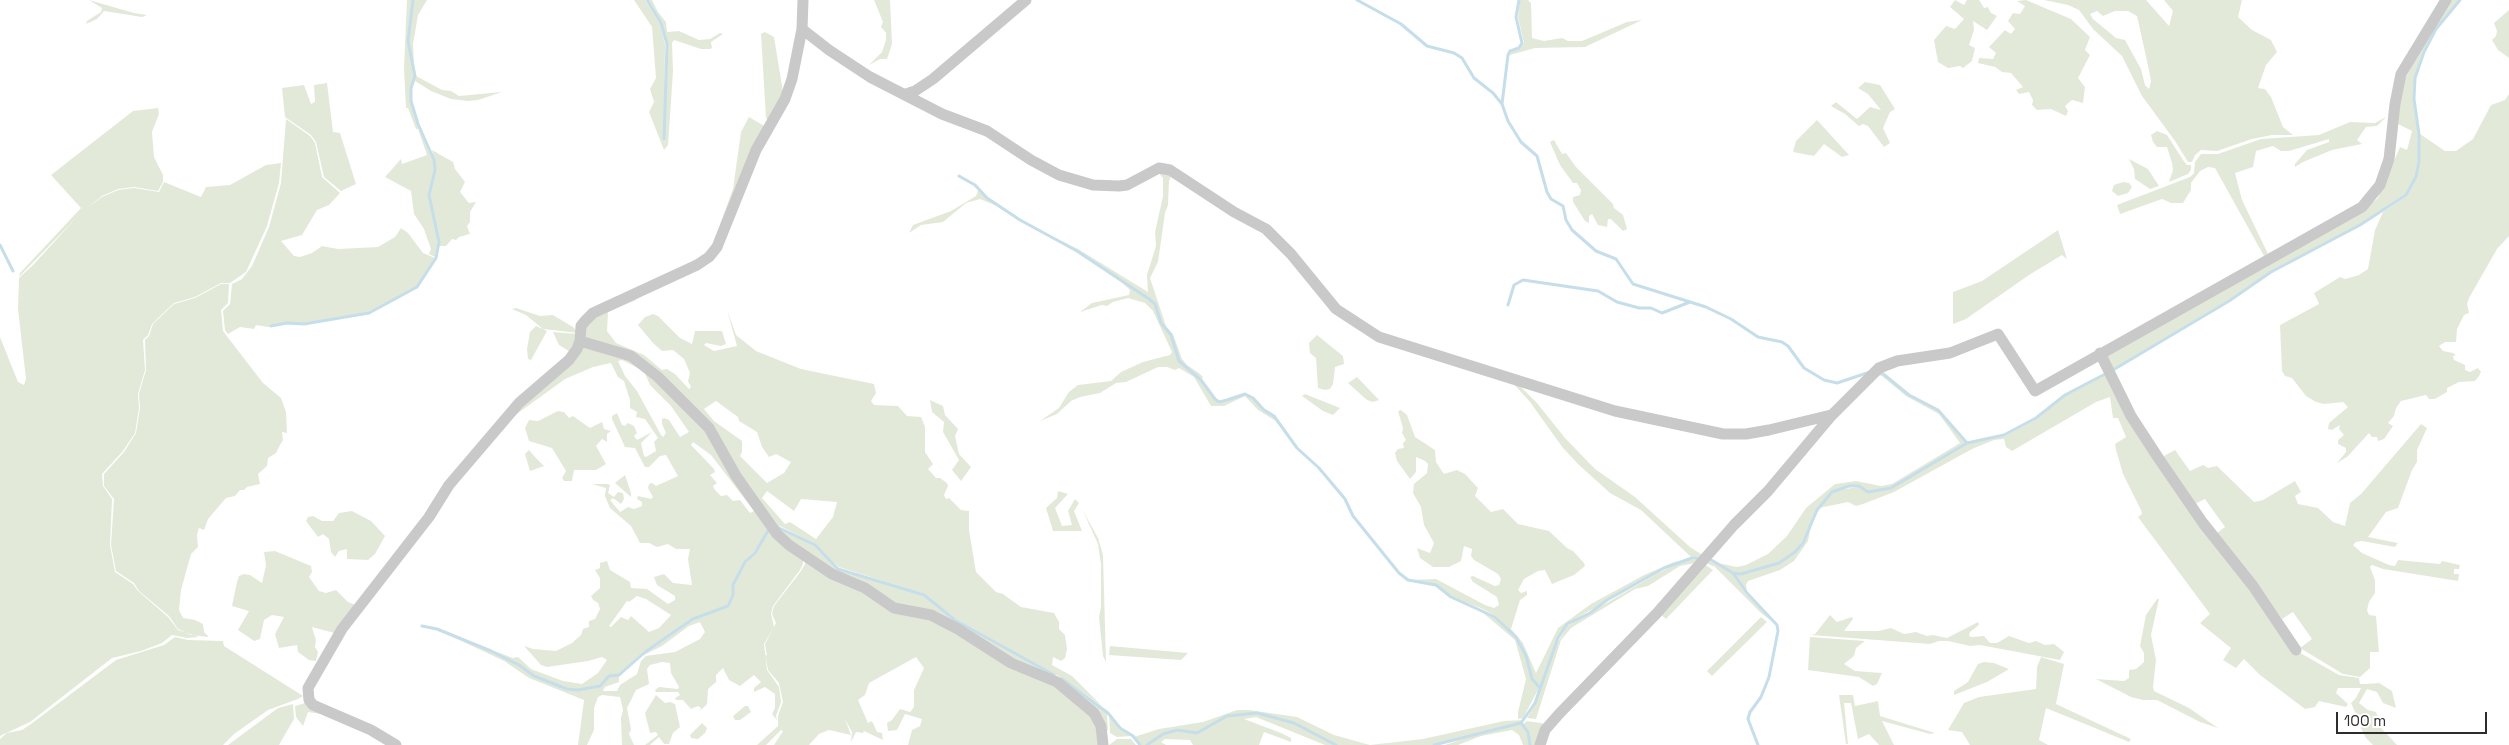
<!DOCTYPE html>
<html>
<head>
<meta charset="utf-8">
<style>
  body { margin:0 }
  #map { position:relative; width:2509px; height:745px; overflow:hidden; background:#fff; font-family:"Space Grotesk",sans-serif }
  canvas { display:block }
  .scale { position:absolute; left:2336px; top:712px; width:151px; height:22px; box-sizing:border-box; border:2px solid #2c2c2c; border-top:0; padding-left:6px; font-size:15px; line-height:18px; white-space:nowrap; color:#2c2c2c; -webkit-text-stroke:4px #fff; paint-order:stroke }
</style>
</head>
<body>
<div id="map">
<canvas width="2509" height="745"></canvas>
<div class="scale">100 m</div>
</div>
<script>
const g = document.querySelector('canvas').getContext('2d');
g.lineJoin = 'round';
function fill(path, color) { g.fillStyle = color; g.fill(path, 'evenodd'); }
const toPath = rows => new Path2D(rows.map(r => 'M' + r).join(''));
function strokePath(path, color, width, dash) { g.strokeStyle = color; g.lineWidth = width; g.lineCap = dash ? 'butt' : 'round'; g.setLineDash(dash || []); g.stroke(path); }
const green = toPath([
  [89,0,134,13,147,15,142,17,104,11,97,19,86,24,87,21,101,12,102,8],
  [407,0,412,0,408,41,414,76,410,88,410,101,417,125,433,161,434,170,428,195,438,242,435,257,429,254,431,249,424,229,414,214,411,191,385,177,401,159,402,164,427,155,418,129,416,129,408,108,406,108,404,69],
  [414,0,427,0,418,15,413,44,414,65,409,41],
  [634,0,645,0,660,24,665,44,664,146,668,44,662,23,648,0,652,0,658,12,666,22,667,32,679,31,699,40,710,39,720,33,723,34,711,42,712,48,710,49,701,49,674,40,672,43,673,71,668,145,664,150,649,112,654,102,650,89,656,78,652,27],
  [874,0,890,0,892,44,887,59,880,59,869,65,882,52,886,40,886,33,881,27,883,22],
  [1520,0,1528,0,1531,3,1532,38,1544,41,1562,38,1568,41,1582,41,1627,22,1642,20,1585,47,1535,48,1510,55,1511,52,1520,49,1524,43,1518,17],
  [1955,0,1964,5,1967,0,1979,0,1984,8,1988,7,1991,13,1997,16,1987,30,1973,21,1974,30,1969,45,1975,48,1972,61,1963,68,1960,66,1948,68,1938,62,1934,40,1946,26,1955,29,1964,19,1950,7],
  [2026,0,2071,19,2090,37,2085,50,2090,55,2078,78,2085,87,2083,103,2072,100,2065,106,2068,111,2066,116,2051,109,2037,110,2032,105,2033,100,2029,92,2019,94,2016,90,2023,87,2011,73,2002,72,1995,67,1978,63,1979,58,1993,59,1996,53,1989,47,2005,30,2011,34,2015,29,2008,21,2013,13,2020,14,2025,6,2017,1],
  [2044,0,2146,0,2169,26,2173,11,2164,0,2242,0,2238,17,2252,30,2271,40,2277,52,2266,65,2258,88,2265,89,2271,97,2283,127,2293,135,2272,135,2252,139,2217,151,2201,150,2195,155,2192,162,2188,162,2175,141,2142,96,2122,56,2093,29,2079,10,2068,5],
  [2097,11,2103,16,2115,11,2128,11,2137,16,2147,61,2151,81,2149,89,2145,85,2141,69,2125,40,2116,38,2093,19,2090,14],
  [2448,0,2459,0,2435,28,2423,51,2414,78,2413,99,2418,134,2418,162,2415,177,2405,194,2360,224,2271,271,2228,300,2113,369,2103,356,2365,209,2378,198,2400,147,2407,150,2412,131,2398,124,2401,86],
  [2509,10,2509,58,2498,50,2492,40,2496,36,2497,31,2494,23],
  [765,32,774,37,784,98,769,121,766,118,761,34],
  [416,76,442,90,451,91,459,96,502,92,478,100,468,101,451,99,431,91,415,81],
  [1865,82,1880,85,1895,109,1890,112,1883,128,1890,143,1884,147,1868,126,1863,124,1859,126,1845,114,1831,106,1836,102,1857,119,1870,107,1881,110,1868,94,1858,88],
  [327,83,333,132,340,133,356,184,341,191,324,177,316,142,311,135,285,117,282,88,304,85,311,104,315,102,314,85],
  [2509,94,2509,236,2497,249,2469,298,2467,304,2469,313,2464,315,2457,329,2456,342,2445,342,2439,346,2443,351,2453,353,2456,355,2453,356,2454,360,2465,365,2465,370,2470,372,2478,368,2481,372,2479,376,2475,381,2459,382,2447,388,2447,392,2435,399,2429,399,2426,395,2401,401,2396,408,2394,416,2388,423,2393,426,2384,439,2378,441,2377,437,2372,437,2369,433,2347,457,2337,463,2346,452,2346,448,2338,444,2338,440,2344,435,2339,429,2340,425,2332,430,2328,429,2329,423,2348,407,2343,402,2324,404,2316,402,2306,396,2292,378,2285,376,2282,371,2280,325,2319,304,2314,293,2340,277,2345,279,2359,275,2368,269,2375,230,2383,212,2407,196,2417,178,2420,162,2420,134,2445,151,2456,151,2473,139,2491,105,2505,100],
  [158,108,159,114,152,132,154,157,163,175,163,182,158,191,134,187,118,189,102,196,87,208,102,197,118,190,134,188,159,192,164,182,201,197,206,187,230,185,266,165,281,163,279,183,267,226,246,272,230,283,221,283,195,297,174,303,152,324,148,335,143,340,145,370,138,394,139,408,135,433,123,451,102,474,103,486,112,499,110,545,115,572,133,584,138,591,168,617,178,630,199,637,187,638,172,635,162,643,141,651,112,658,30,722,0,736,0,337,18,382,24,385,26,379,18,309,19,278,34,264,77,217,19,277,20,273,81,208,51,175,133,111],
  [749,117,766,127,716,246,711,249,733,189,741,132],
  [2386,117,2377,126,2366,127,2357,140,2362,144,2332,150,2303,162,2295,167,2295,164,2307,150,2329,142,2329,139,2289,151,2281,151,2273,146,2256,151,2253,167,2235,173,2242,200,2268,254,2264,256,2215,168,2208,167,2200,171,2191,183,2191,190,2183,203,2171,203,2162,199,2120,214,2117,205,2190,177,2194,173,2195,162,2201,154,2218,154,2261,139,2319,135,2350,122,2375,123],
  [286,119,310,136,315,143,322,177,340,193,329,205,317,210,302,235,281,241,294,256,300,257,312,253,322,246,338,249,378,247,395,237,401,228,408,233,423,253,435,258,417,287,368,312,304,323,287,323,268,327,256,325,254,329,240,327,228,334,225,330,223,311,230,304,232,284,242,279,252,266,269,227,281,183],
  [1817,120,1849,155,1842,157,1824,144,1814,156,1793,152,1796,141],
  [2157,131,2167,135,2183,160,2187,165,2191,165,2191,170,2188,174,2169,182,2173,170,2172,163,2167,147,2157,147,2153,142,2151,135],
  [1554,140,1562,154,1566,153,1576,167,1613,204,1614,208,1623,215,1627,229,1623,231,1611,219,1608,219,1607,227,1598,225,1592,214,1589,216,1589,223,1585,221,1573,202,1573,197,1580,195,1581,190,1577,183,1573,183,1560,165,1550,142],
  [432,150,453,162,455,169,465,182,460,192,469,203,476,202,470,212,470,222,467,226,470,234,459,237,456,240,452,239,446,246,439,246,430,203,430,195,436,170],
  [2129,159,2148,169,2159,186,2150,189,2135,179,2134,169],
  [1158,172,1172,174,1169,181,1168,205,1165,213,1158,262,1150,278,1166,326,1173,334,1182,359,1187,365,1199,373,1203,377,1202,379,1180,361,1171,335,1161,323,1155,304,1150,299,1078,251,1043,232,1078,249,1148,292,1147,275,1156,246,1155,232,1163,196,1163,178],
  [2123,182,2129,183,2132,187,2128,193,2118,196,2112,191,2114,185],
  [979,188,982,194,1002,208,980,199,966,203,943,222,921,225,909,233,913,225,951,211,976,196],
  [2058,230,2067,259,2062,255,2029,275,1966,319,1953,324,1953,292,1982,281],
  [1116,277,1155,305,1160,323,1171,336,1179,361,1201,380,1215,399,1219,402,1227,401,1245,395,1253,398,1263,411,1273,416,1279,423,1258,410,1245,396,1224,406,1211,406,1194,377,1179,368,1175,370,1167,367,1158,367,1126,382,1116,383,1100,393,1080,397,1071,401,1057,414,1040,421,1059,408,1069,392,1078,385,1111,381,1121,372,1143,362,1170,355,1172,352,1153,311,1145,303,1128,298,1113,302,1107,306,1102,305,1080,312,1092,303,1129,295,1130,290],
  [221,284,229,284,228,303,221,310,223,331,263,383,281,398,286,412,287,433,282,432,283,440,280,445,276,453,268,458,267,466,258,474,260,484,247,487,244,490,240,490,235,496,226,498,208,519,204,530,199,528,197,535,198,547,191,554,181,590,179,610,183,618,195,620,203,624,204,632,209,637,191,635,178,629,169,616,139,591,134,583,116,571,111,545,114,499,104,486,104,474,124,452,136,433,140,408,139,394,146,370,145,340,149,336,153,324,174,304,195,298],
  [638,295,636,300,608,312,607,331,616,343,644,355,662,370,667,369,675,374,689,389,691,387,688,381,690,373,684,359,673,350,662,351,653,343,638,325,645,317,653,314,658,316,680,338,692,344,695,331,722,331,726,344,721,346,706,343,704,345,714,351,737,346,727,310,736,335,756,351,801,369,874,384,876,393,871,401,874,405,898,406,907,416,921,417,925,427,925,452,933,464,928,469,936,478,940,478,947,483,948,486,944,495,946,499,949,498,961,510,969,511,969,530,976,572,996,592,1003,594,1021,607,1054,613,1059,622,1059,629,1065,635,1067,649,1065,658,1061,661,1053,657,1052,665,1072,676,1102,706,1065,680,956,619,924,594,839,567,811,543,812,540,811,542,780,526,775,527,729,459,648,364,588,340,584,334,588,321],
  [716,401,738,417,739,421,757,432,762,447,769,457,776,454,791,462,784,473,767,483,740,456,742,452,742,441,714,421,704,409],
  [767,491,794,511,801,499,837,502,833,517,816,539,790,522,785,524,762,498],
  [516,308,540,316,553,315,573,327,578,333,543,329,526,315,512,309],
  [536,326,547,331,531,360,528,359,527,349,530,332],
  [553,332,578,334,572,353,559,345],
  [1317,335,1343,356,1344,364,1335,367,1333,384,1330,389,1325,390,1318,388,1316,358,1310,353,1309,343],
  [581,343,631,358,657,378,715,437,735,477,770,527,754,552,744,562,732,585,732,595,727,606,693,619,644,651,618,675,609,675,599,685,578,689,567,688,534,675,519,664,492,650,513,658,518,657,531,669,563,681,582,684,598,673,607,660,602,657,588,661,547,667,541,665,524,646,533,649,556,651,572,643,581,635,583,629,589,627,589,621,595,619,600,609,598,603,593,600,591,596,600,588,600,578,595,570,600,568,600,563,607,561,610,570,630,582,631,588,647,589,668,604,675,600,675,596,657,585,654,577,664,574,673,583,692,585,688,559,690,549,676,549,668,544,657,547,649,543,640,543,631,526,610,508,605,496,606,488,592,484,608,484,610,485,608,493,614,497,618,492,623,493,624,499,621,504,613,498,610,500,620,512,628,507,634,509,642,506,642,502,637,499,638,496,651,499,653,497,648,488,649,484,652,483,656,486,678,476,666,455,660,456,649,467,645,467,635,448,625,447,612,419,612,416,617,413,622,425,625,426,628,423,634,426,637,433,634,436,637,440,652,432,641,443,644,456,646,457,656,451,654,442,658,438,645,419,636,417,637,412,630,408,630,400,624,381,618,377,611,363,593,367,565,379,514,416,503,430,492,437,520,403,570,361],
  [622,360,644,371,650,385,671,406,689,432,680,437,669,420,664,418,662,419,662,424,666,433,663,437,661,435,637,391,625,376,618,361],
  [693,442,711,455,754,511,750,513,740,500,733,501,727,495,721,496,715,490,713,486,717,483,710,475,715,472,714,469,691,445],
  [637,596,646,599,671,615,659,628,649,632,631,616,628,620,621,617,611,627,609,626,627,601,629,602],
  [1880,372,1909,396,1937,410,1966,442,1890,488,1868,492,1859,486,1849,485,1832,492,1816,510,1802,542,1794,552,1779,562,1741,573,1733,572,1718,563,1737,567,1746,565,1768,554,1787,536,1806,508,1835,484,1856,481,1881,486,1892,484,1960,443,1939,414,1906,396,1882,376,1877,375],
  [2107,374,2295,650,2339,675,2359,678,2360,684,2365,684,2379,683,2392,691,2396,708,2383,703,2377,692,2367,689,2359,703,2368,710,2376,712,2382,729,2397,745,2373,745,2366,738,2361,728,2361,718,2355,712,2351,703,2356,698,2361,688,2338,688,2336,693,2348,704,2346,707,2319,701,2315,707,2305,709,2260,675,2244,659,2236,668,2223,660,2231,648,2200,623,2210,614,2138,517,2142,514,2141,510,2123,474,2116,450,2115,444,2126,437,2118,418,2113,418,2110,397,2096,402,2012,451,2006,447,2004,439,1994,440,1972,449,1894,492,1863,504,1856,506,1848,502,1819,508,1833,493,1838,490,1859,487,1868,493,1891,489,1967,443,2005,436,2037,419,2065,396],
  [1357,377,1379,400,1373,402,1367,400,1348,383],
  [1511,381,1516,382,1537,403,1565,438,1595,469,1635,497,1690,547,1704,556,1691,557,1641,510,1610,493,1579,465,1563,448,1530,402],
  [1305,394,1340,408,1333,415,1323,411,1302,396],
  [930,400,943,406,945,415,958,429,955,436,959,454,971,467,961,481,952,470,959,460,943,432,944,422,932,412],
  [1401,410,1407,415,1415,437,1435,450,1436,462,1444,474,1457,470,1465,474,1478,488,1475,496,1491,512,1503,509,1518,524,1549,531,1567,548,1573,551,1584,563,1585,566,1574,575,1552,584,1545,570,1538,571,1524,579,1518,590,1521,593,1527,591,1527,595,1520,600,1511,629,1523,643,1536,673,1558,628,1591,604,1644,575,1679,560,1566,624,1557,639,1547,671,1540,687,1532,678,1526,656,1517,637,1496,616,1483,609,1451,597,1437,585,1408,580,1436,579,1485,605,1494,608,1499,605,1497,597,1473,582,1470,577,1473,576,1495,586,1499,585,1501,579,1498,574,1474,560,1471,556,1472,549,1464,546,1461,561,1449,567,1433,567,1420,558,1417,548,1430,553,1434,543,1424,525,1421,507,1413,493,1414,484,1427,473,1428,464,1425,461,1416,457,1416,472,1410,479,1397,461,1395,453,1398,449,1404,448,1403,443,1406,440,1402,433,1403,428,1398,411],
  [558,411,564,412,569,418,573,416,590,428,602,422,604,429,611,431,607,434,607,442,602,439,596,446,606,464,596,470,574,470,572,481,564,481,562,478,566,471,552,448,529,441,525,428,529,420,538,421],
  [2421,424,2427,428,2417,450,2417,462,2412,470,2398,508,2386,512,2368,537,2398,543,2395,547,2362,541,2356,542,2353,545,2362,553,2389,565,2395,566,2398,560,2440,564,2442,561,2460,565,2459,569,2454,569,2454,574,2459,574,2458,581,2383,569,2372,565,2370,567,2375,580,2375,593,2369,602,2367,610,2369,615,2376,616,2379,652,2370,652,2370,668,2360,677,2343,674,2300,648,2312,639,2293,612,2282,619,2217,533,2225,527,2205,499,2195,504,2162,457,2175,450,2190,471,2203,465,2208,468,2217,466,2254,502,2263,500,2295,481,2301,492,2295,496,2298,504,2318,508,2333,522,2345,526,2350,503,2361,494],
  [529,450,536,458,544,466,530,471,525,454],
  [625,475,631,493,631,497,615,483],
  [1058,491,1068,494,1055,508,1062,526,1072,525,1068,511,1075,499,1079,503,1074,511,1082,531,1053,531,1046,508,1057,498],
  [352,511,371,521,385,536,375,554,368,560,347,559,347,549,339,551,335,557,331,552,329,539,323,534,318,537,306,521,308,517,313,516,322,521,333,521,339,513],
  [1083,511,1098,538,1103,555,1106,662,1103,656,1099,617,1101,607,1101,564,1098,544],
  [1811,525,1808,541,1794,561,1780,570,1748,581,1746,585,1747,593,1735,574,1750,573,1786,559,1803,543],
  [771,528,803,557,803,564,800,570,773,606,771,614,774,627,764,644,767,670,779,687,781,702,776,716,777,720,772,714,775,708,775,694,765,687,754,692,754,688,761,682,754,675,740,686,729,680,723,668,716,675,716,682,708,689,707,704,700,711,701,708,698,706,691,709,683,700,676,700,675,698,680,695,678,692,656,692,655,690,659,687,678,689,679,687,671,673,670,663,662,662,650,665,647,669,649,684,636,690,627,708,631,729,629,734,634,745,622,745,621,718,623,710,620,697,602,695,598,697,594,708,594,730,587,745,578,745,584,700,529,678,504,661,436,629,491,651,518,665,534,677,567,690,578,691,600,686,609,677,619,676,619,682,605,687,603,691,617,691,620,685,637,674,641,661,646,656,675,652,700,639,705,632,700,622,689,626,662,646,640,657,694,620,729,607,733,595,733,585,746,563,755,553],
  [779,528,814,546,838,570,923,596,955,621,1066,683,1107,713,1108,731,1094,710,991,648,900,606,836,574,786,540],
  [275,551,311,566,312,572,309,577,319,591,326,593,336,590,348,602,358,606,338,634,312,627,316,640,315,647,318,652,316,661,309,660,298,652,297,645,279,648,275,634,284,617,272,615,264,620,260,639,254,641,238,630,249,611,232,606,237,582,239,576,244,574,250,575,262,583,266,565,264,552],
  [805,558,877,599,930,616,1042,677,1093,714,1101,745,908,745,912,730,920,726,922,719,905,714,897,730,888,731,887,723,892,720,900,709,910,712,914,707,914,690,924,668,916,657,869,683,865,695,858,700,868,723,871,721,873,723,877,732,882,733,883,740,864,731,863,733,856,732,851,742,852,732,845,719,851,735,829,730,819,734,809,745,774,745,783,731,781,730,766,745,757,745,778,726,778,716,783,702,779,683,768,670,765,654,767,656,765,644,776,623,772,614,774,606,801,571,805,564],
  [1697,559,1700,562,1680,566,1648,586,1635,589,1571,628,1561,640,1536,719,1527,718,1533,708,1557,644,1567,626,1660,572,1684,561],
  [1707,559,1732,573,1746,594,1774,623,1761,613,1715,567,1704,562],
  [1704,564,1713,570,1666,619,1659,613],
  [1451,598,1483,610,1495,617,1516,638,1526,656,1531,679,1539,688,1523,718,1518,719,1518,712,1526,679,1515,640,1482,612],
  [2157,599,2159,599,2151,635,2156,660,2153,687,2154,691,2189,708,2218,728,2200,722,2157,700,2143,700,2131,697,2096,679,2124,681,2129,678,2129,670,2136,669,2144,662,2144,653,2140,646,2146,615],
  [1830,615,1837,622,1852,617,1853,619,1844,631,1878,631,1891,628,1904,634,1916,632,1927,636,1933,635,1947,638,1978,622,1979,625,1970,632,1969,636,1972,637,1984,636,1990,643,1997,643,2009,636,2029,643,2036,641,2045,645,2054,644,2064,652,2060,660,1980,645,1970,646,1948,641,1939,641,1930,644,1811,635,1815,634],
  [1761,617,1767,622,1712,676,1707,671],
  [175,637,188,640,223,641,224,646,303,696,298,699,268,710,234,734,223,745,0,745,0,739,7,733,22,730,31,724,116,660,164,645],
  [1810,637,1865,641,1856,648,1854,656,1844,664,1855,671,1882,673,1877,684,1873,686,1859,677,1808,670],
  [1110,646,1188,653,1181,660,1109,655],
  [2041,657,2064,664,2056,704,2131,739,2129,742,2046,708,2039,740,2048,745,1970,745,1962,732,1948,730,1964,703,1979,697,2036,689,2037,667],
  [1984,662,1994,663,2009,669,1987,682,1954,695,1954,691,1968,682,1978,664],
  [656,695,665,703,670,702,675,704,680,727,673,733,669,744,664,744,659,737,650,745,645,745,658,735,656,732,650,733,645,713],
  [1839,695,1853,695,1855,706,1878,701,1880,716,1935,733,1930,734,1882,721,1894,745,1879,745,1869,734,1858,739,1851,703,1844,703,1848,744,1846,744],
  [305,703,328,715,308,712,303,726,296,717,295,706],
  [293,704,294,719,279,745,228,745,278,708],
  [745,706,748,706,751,712,740,720,735,720,733,716],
  [1237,710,1249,710,1297,717,1334,735,1370,745,1423,739,1504,721,1524,720,1521,722,1432,745,1337,745,1294,722,1256,712,1227,716,1197,733,1177,730,1163,733,1146,745,1141,745,1134,737,1159,729,1203,722],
  [1248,713,1266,715,1293,723,1335,745,1325,745,1256,717,1244,719,1281,733,1291,738,1291,742,1264,732,1259,745,1193,745,1190,740,1165,739,1161,742,1166,745,1149,745,1163,734,1177,731,1197,734,1227,717],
  [1109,715,1119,729,1131,736,1117,737,1110,733],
  [1527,721,1547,724,1538,745,1531,745,1529,731,1523,724],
  [702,723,707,728,705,733,698,739,691,738,690,735],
  [1522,724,1527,732,1529,745,1523,745,1519,735,1512,730,1481,736,1458,745,1445,745,1481,733],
  [1117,739,1131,739,1136,745,1109,745]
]);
const stream = toPath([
  [647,0,661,23,667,44,664,139],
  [1357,0,1401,24,1427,46,1454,53,1462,58,1474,78,1493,93,1502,104],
  [1519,0,1516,17,1522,43,1519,48,1510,51,1508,55,1502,104,1508,121,1521,142,1537,156,1547,192,1551,199,1563,206,1566,220,1572,230,1596,251,1616,259,1633,284,1706,307,1731,319,1758,337,1782,342,1788,346,1804,368,1824,380,1837,383,1870,372],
  [959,176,975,185,987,198,1020,220,1077,251,1149,299,1155,304,1161,323,1171,335,1179,361,1201,380,1215,399,1219,402,1227,400,1245,394,1253,398,1264,410,1274,416,1297,448,1319,468,1345,499,1353,516,1399,573,1408,580,1436,585,1451,597,1495,617,1516,637,1526,656,1532,679,1540,688],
  [0,245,13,271],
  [1508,305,1514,285,1523,280,1598,291,1617,302,1639,308,1651,308,1662,313,1690,302],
  [271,326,287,323,304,324,369,313,417,287,436,258,439,242,429,195,435,170,434,160,418,124,411,101,411,88,415,76,408,41,413,0],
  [2113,370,2229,301,2271,272,2360,225,2406,195,2416,177,2419,162,2419,134,2414,99,2415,78,2424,52,2436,29,2460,0],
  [1882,373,1909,395,1938,410,1967,443],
  [777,527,815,545,838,569,924,595,955,620,1054,675],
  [1708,558,1733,573,1741,574,1779,563,1795,552,1803,543,1817,510,1832,492,1849,486,1859,486,1868,492,1891,488,1967,443,2004,435,2036,418,2065,395,2107,373],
  [1733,573,1747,593,1777,625,1778,631,1769,677,1761,697,1750,712,1748,719,1758,745],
  [422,626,437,629,491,651,519,665,534,676,567,689,578,690,600,686,609,676,619,675,645,652,693,619,728,606,733,595,733,585,745,562,755,553,769,529],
  [1062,679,1108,713,1120,728,1133,736,1140,745],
  [1521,723,1528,732,1530,745],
  [1147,745,1163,734,1177,730,1197,733,1227,716,1257,713,1294,723,1336,745],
  [1434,745,1521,723,1535,703,1558,638,1567,624,1590,613,1607,600,1664,568,1692,558,1702,558]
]);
const street = toPath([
  [802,29,829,50,870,77,942,114,987,131,1031,160,1059,175,1093,185,1119,186,1127,185,1159,168,1170,170,1234,212,1266,229,1291,254,1336,309,1379,337,1615,411,1723,434,1746,434,1769,430,1831,415],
  [906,94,915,91,933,79,1026,0],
  [580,341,631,356,658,377,709,428,736,476,777,534,789,545,832,574,865,588,894,608,931,615,958,629,1011,663,1057,682,1094,713,1101,726,1103,745],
  [2100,353,2131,416,2159,459,2203,523,2253,586,2296,650],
  [396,745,371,730,313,705,309,700,308,688,342,629,429,517,449,485,519,403,569,360,577,349,580,341,581,326,585,321,593,313,697,265,709,257,717,247,756,150,785,99,792,79,802,29,803,0],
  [1540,745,1545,730,1559,714,1657,613,1734,525,1768,491,1832,415,1879,368,1897,361,1950,353,1998,334,2035,391,2362,207,2380,185,2389,159,2395,104,2401,74,2446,0]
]);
fill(green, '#e3e9d9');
strokePath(stream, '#c6dee9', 3);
strokePath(street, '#c9c9c9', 11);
</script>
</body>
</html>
